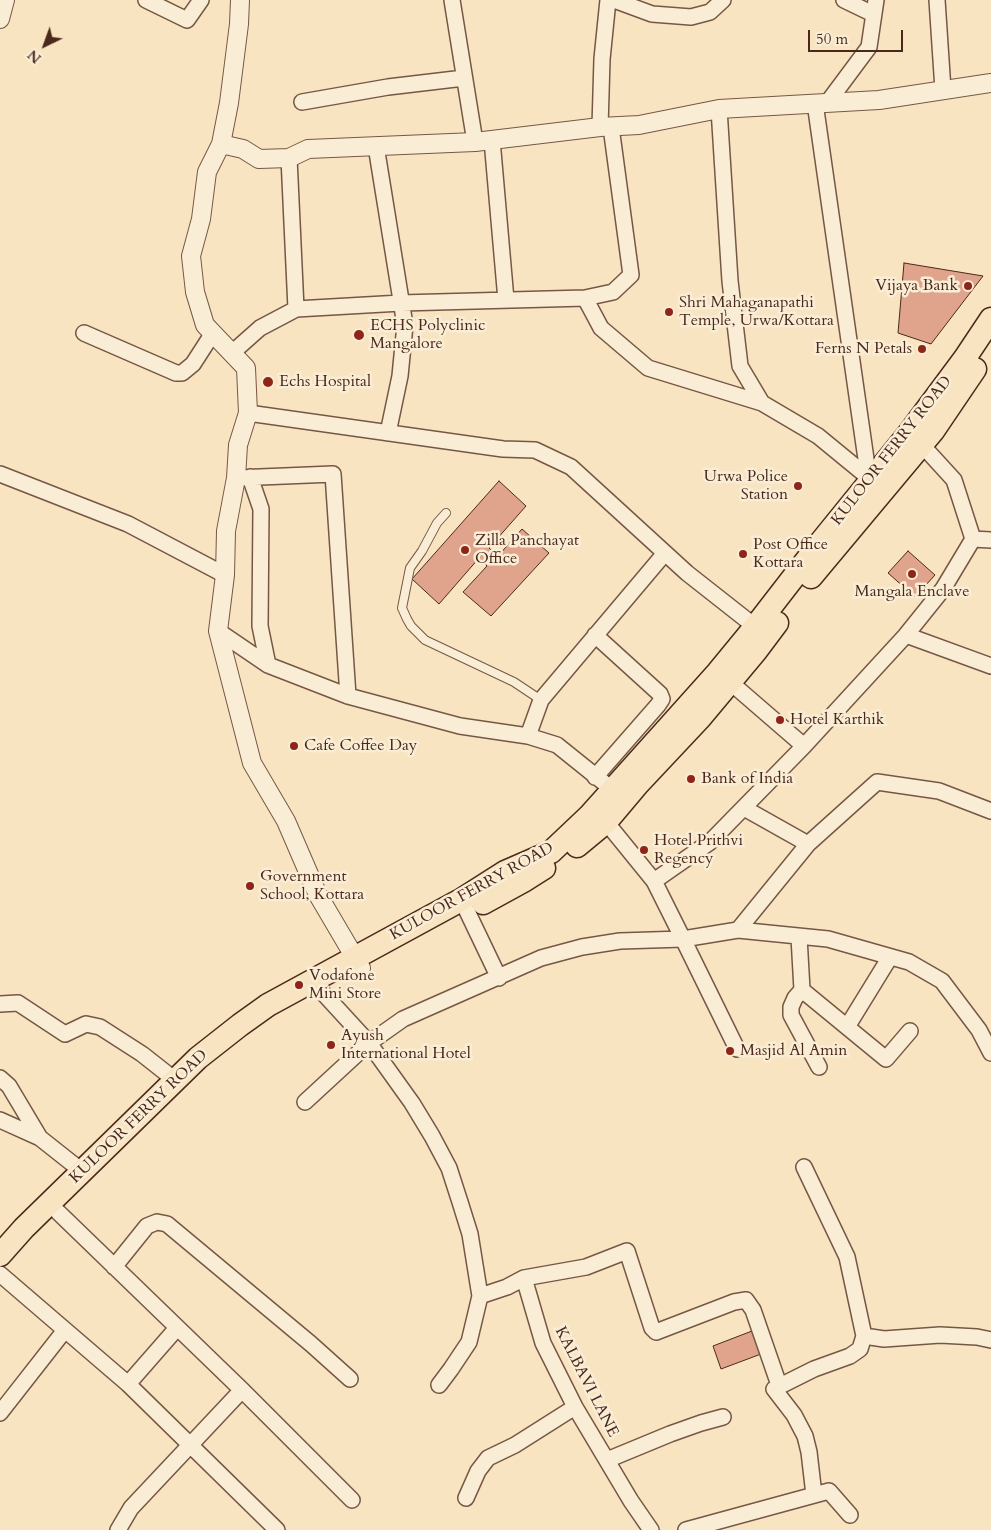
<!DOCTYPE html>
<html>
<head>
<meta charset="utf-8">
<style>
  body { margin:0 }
  #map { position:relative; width:991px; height:1530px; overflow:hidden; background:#f8e4c0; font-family:Cardo,serif }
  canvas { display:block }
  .north { position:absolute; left:20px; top:20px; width:50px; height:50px; -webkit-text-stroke:4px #faedd6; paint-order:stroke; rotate:222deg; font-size:14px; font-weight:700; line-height:20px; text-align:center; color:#4b281c }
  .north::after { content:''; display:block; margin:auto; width:18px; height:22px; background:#4b281c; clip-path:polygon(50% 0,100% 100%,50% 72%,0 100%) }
  .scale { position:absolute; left:808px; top:30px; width:95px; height:22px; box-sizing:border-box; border:2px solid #4b281c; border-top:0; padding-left:6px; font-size:15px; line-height:18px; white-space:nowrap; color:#4b281c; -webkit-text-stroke:4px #faedd6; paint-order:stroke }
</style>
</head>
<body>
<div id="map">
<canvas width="991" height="1530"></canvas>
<div class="north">N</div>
<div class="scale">50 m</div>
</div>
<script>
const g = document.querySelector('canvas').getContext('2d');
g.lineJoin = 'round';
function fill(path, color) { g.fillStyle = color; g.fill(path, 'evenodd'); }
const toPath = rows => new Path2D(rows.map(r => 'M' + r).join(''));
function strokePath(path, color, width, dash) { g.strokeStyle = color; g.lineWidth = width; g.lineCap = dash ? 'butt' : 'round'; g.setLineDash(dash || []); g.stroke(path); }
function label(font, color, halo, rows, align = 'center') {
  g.font = font + ' Cardo,serif'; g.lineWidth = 5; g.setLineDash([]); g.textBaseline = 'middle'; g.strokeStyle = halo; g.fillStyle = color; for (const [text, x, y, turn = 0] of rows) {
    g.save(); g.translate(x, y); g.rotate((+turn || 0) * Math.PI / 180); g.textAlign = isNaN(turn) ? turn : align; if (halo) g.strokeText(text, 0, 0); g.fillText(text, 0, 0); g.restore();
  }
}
const building = toPath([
  [904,263,983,276,931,344,898,333,904,263],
  [499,481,526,506,489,548,498,556,522,529,549,553,491,616,463,592,487,566,479,558,439,604,412,579,499,481],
  [908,551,935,575,915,597,888,573,908,551],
  [752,1331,761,1354,721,1369,713,1346,752,1331]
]);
const service = toPath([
  [446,513,437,523,422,551,410,568,402,608,407,619,411,626,425,640,514,682,541,700]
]);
const minor = toPath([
  [146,0,187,20,201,0],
  [452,0,475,142],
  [614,0,652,14,691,17,710,12,723,0],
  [844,0,873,14],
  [937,0,943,90],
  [302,102,388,87,464,78],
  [828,102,869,47,876,0],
  [815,103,869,480],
  [719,109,730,281,740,366,762,403,818,436,868,477],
  [600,127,602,59,608,0],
  [492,140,506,300],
  [376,146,405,325,400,376,388,433],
  [289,158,296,309],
  [585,298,601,328,648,368,762,403],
  [84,333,176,373,182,373,193,364,213,333],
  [233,352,260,328,296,309,401,303,585,298,613,292,631,275,611,127],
  [248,413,503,449,535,450,571,467,687,573,762,632],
  [922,445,954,480,973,539,991,540],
  [0,474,128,524,225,575],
  [250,477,261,509,260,626,268,665],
  [236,478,333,474,348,696],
  [218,631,268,665,348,696,460,726,528,736,557,745,613,790],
  [595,635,660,694,662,699,658,705,595,777],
  [906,635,943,589,973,539],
  [528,736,541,700,665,553],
  [804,746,906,635,991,666],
  [606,822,654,881,683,939,738,930,808,844,744,808],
  [808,844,877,782,939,791,991,811],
  [654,881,710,842,804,746,730,682],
  [467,911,499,978],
  [738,930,828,939,909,962,942,981,979,1030,991,1053],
  [799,937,802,990,795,998,791,1007,791,1015,819,1067],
  [313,982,369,1043,412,1103,432,1136,449,1168,460,1202,470,1234,480,1296,469,1342,451,1369,439,1385],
  [802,990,886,1059,910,1031],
  [0,1004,18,1003,65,1034,86,1024,100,1027,142,1054,175,1080],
  [847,1027,890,957],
  [0,1078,9,1086,40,1138],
  [305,1102,369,1043,403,1019,541,958,582,947,620,941,683,939,737,1049],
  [0,1120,40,1138,83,1172],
  [804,1167,847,1257,864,1336,860,1349,850,1356,814,1369,774,1389,794,1415,805,1436,809,1452,814,1495],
  [58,1212,242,1390,352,1500],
  [114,1267,147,1226,157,1222,167,1224,311,1344,350,1379],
  [0,1274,128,1384,277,1530],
  [524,1278,586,1267,627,1251,652,1328,656,1332,734,1302,746,1300,753,1310,779,1385],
  [480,1296,507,1287,524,1278,543,1343,575,1407,631,1501,651,1530],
  [864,1336,884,1339,940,1335,977,1337,991,1340],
  [128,1384,177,1328],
  [0,1413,65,1330],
  [607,1460,670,1434,701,1423,723,1417],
  [466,1498,478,1471,488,1458,515,1445,575,1407],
  [118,1530,131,1508,242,1390],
  [686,1530,829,1491,850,1515]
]);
const tertiary = toPath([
  [240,0,239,24,229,103,221,144,207,172,201,219,191,256,195,292,205,325,246,368,248,413,238,445,236,478,226,531,225,575,218,631,252,763,286,821,318,895,361,968],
  [0,19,5,0],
  [221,144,243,149,259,159,289,158,308,149,475,142,600,127,639,125,719,109,879,100,991,83]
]);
const primary = toPath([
  [811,577,933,431,975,369],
  [577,846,606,822,638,784,700,718,756,651,777,623],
  [483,903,525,880,544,868],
  [0,1255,24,1228,198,1058,240,1025,268,1005,461,900,505,872,551,852,589,816,718,672,755,627,820,543,910,432,965,358,991,319]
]);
const markers = [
  [968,286,5,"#8f2418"],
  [669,312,5,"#8f2418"],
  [359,335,6,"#8f2418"],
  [922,349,5,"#8f2418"],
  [268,382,6,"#8f2418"],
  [798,486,5,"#8f2418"],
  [465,550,5,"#8f2418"],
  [743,554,5,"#8f2418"],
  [912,574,5,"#8f2418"],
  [780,720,5,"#8f2418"],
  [294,746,5,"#8f2418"],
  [691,779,5,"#8f2418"],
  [644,850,5,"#8f2418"],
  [250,886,5,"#8f2418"],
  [299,985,5,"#8f2418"],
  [331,1045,5,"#8f2418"],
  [730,1051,5,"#8f2418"]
];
const poiNames = [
  ["Vijaya Bank",958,286,"right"],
  ["Shri Mahaganapathi",679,303],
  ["Temple, Urwa/Kottara",679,321],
  ["ECHS Polyclinic",370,326],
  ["Mangalore",370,344],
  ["Ferns N Petals",912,349,"right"],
  ["Echs Hospital",279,382],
  ["Urwa Police",788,477,"right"],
  ["Station",788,495,"right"],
  ["Zilla Panchayat",475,541],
  ["Office",475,559],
  ["Post Office",753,545],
  ["Kottara",753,563],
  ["Mangala Enclave",912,592,"center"],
  ["Hotel Karthik",790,720],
  ["Cafe Coffee Day",304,746],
  ["Bank of India",701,779],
  ["Hotel Prithvi",654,841],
  ["Regency",654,859],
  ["Government",260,877],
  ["School, Kottara",260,895],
  ["Vodafone",309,976],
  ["Mini Store",309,994],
  ["Ayush",341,1036],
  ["International Hotel",341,1054],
  ["Masjid Al Amin",740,1051]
];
const streetNames = [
  ["KULOOR FERRY ROAD",892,451,-52],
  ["KULOOR FERRY ROAD",472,892,-29],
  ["KULOOR FERRY ROAD",139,1117,-44],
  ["KALBAVI LANE",586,1382,63]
];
fill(building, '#e0a48d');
strokePath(building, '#4b281c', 1);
strokePath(service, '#765745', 10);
strokePath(minor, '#765745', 18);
strokePath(tertiary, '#765745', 20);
strokePath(primary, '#4b281c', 25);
strokePath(service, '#faedd6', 8);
strokePath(minor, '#faedd6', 15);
strokePath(tertiary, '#faedd6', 18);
strokePath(primary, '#f8e4c0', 22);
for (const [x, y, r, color] of markers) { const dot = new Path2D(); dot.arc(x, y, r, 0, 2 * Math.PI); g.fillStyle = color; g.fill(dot); strokePath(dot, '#faedd6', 2); }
label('16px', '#4b281c', '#faedd6', poiNames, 'left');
label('16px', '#4b281c', '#faedd6', streetNames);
</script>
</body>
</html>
